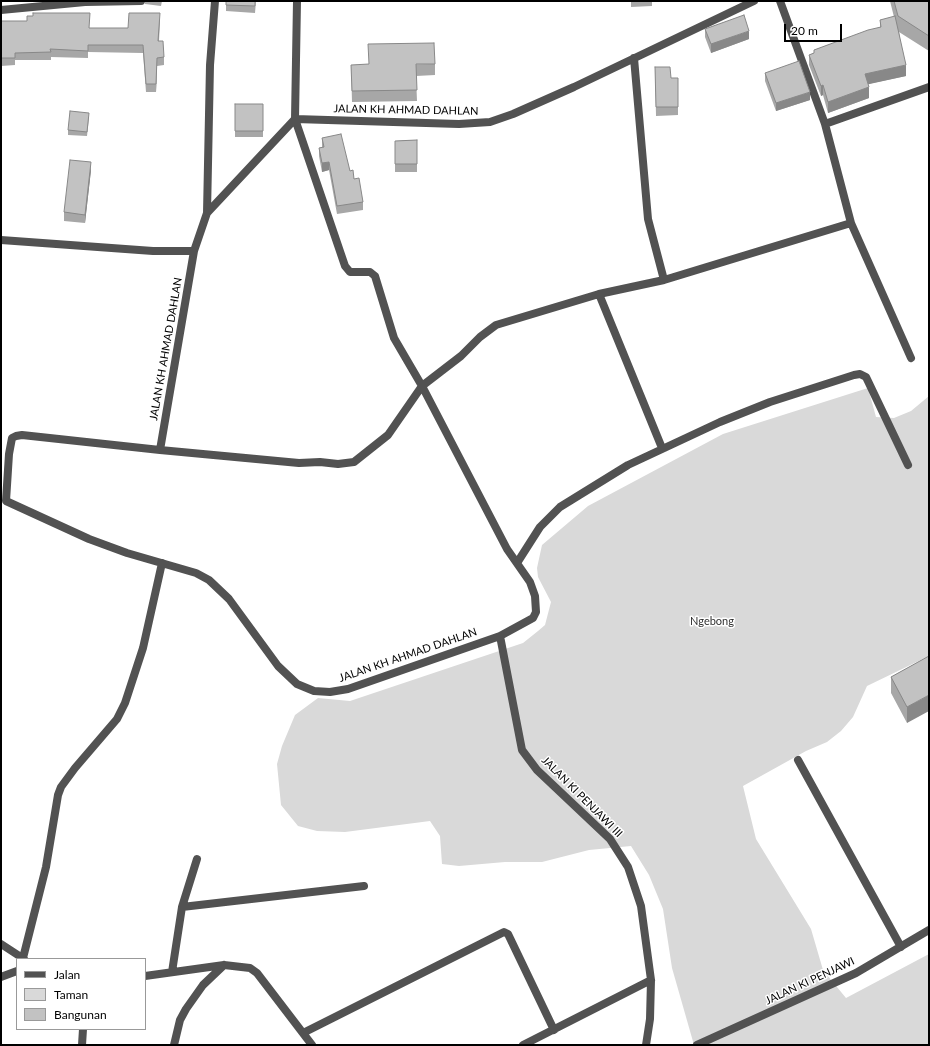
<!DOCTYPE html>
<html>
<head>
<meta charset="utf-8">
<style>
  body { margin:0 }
  #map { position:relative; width:930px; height:1046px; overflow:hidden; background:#fff; font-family:Lato,sans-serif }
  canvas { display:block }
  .frame { position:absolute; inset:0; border:2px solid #000; pointer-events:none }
  .legend { position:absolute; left:16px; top:958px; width:130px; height:72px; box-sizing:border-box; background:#fff; border:1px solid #999; margin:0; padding:5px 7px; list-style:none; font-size:12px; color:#000 }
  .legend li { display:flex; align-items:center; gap:8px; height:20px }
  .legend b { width:20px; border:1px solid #999 }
  .scale { position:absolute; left:784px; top:24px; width:58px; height:18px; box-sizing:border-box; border:2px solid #000; border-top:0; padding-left:5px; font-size:12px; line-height:14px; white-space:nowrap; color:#000; -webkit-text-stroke:3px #fff; paint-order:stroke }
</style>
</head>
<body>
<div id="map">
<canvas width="930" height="1046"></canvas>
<div class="frame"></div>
<ul class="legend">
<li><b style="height:5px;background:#525252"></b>Jalan</li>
<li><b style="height:11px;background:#d9d9d9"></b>Taman</li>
<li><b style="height:11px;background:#c2c2c2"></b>Bangunan</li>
</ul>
<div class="scale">20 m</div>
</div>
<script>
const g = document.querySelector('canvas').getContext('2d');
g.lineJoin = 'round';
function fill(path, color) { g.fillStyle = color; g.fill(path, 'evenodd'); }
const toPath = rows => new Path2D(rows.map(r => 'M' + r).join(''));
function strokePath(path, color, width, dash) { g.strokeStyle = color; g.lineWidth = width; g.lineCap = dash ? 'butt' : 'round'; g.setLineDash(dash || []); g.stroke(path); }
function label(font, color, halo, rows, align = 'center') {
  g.font = font + ' Lato,sans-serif'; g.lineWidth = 3; g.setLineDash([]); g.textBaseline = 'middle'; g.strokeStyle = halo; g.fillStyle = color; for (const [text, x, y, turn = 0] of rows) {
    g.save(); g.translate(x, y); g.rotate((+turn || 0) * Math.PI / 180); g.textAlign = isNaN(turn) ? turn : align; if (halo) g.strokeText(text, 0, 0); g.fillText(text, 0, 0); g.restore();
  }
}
const green = toPath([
  [868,388,876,417,894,418,911,411,929,396,929,656,867,686,853,717,841,731,827,742,806,751,743,786,756,839,811,929,823,970,846,998,929,954,929,1045,694,1045,672,968,663,909,649,875,631,846,589,850,542,862,505,862,459,866,442,864,440,836,430,821,345,832,317,831,298,826,281,805,277,764,282,746,295,715,318,698,350,701,523,643,538,631,545,625,551,602,538,577,537,568,542,545,588,506,723,434]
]);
const street = toPath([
  [1,10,85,2,141,1],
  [634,58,648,219,664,280],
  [825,124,929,87],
  [207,213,210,65,215,1],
  [851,223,911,358],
  [1,240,153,251,194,251,207,213,295,119,459,124,490,122,513,114,574,87,754,1],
  [194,251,160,450,299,463,320,462,338,464,354,462,388,435,422,386,461,356,480,337,496,325,599,294,662,448],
  [599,294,664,280,851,223,825,124,780,1],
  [160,450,22,435,16,436,12,438,9,454,6,501,89,539,127,553,196,573,209,580,229,599,278,666,297,684,314,691,330,692,348,689,500,636,533,618,536,612,535,596,530,582,507,549,422,386,394,338,375,276,370,272,350,272,345,266,295,119,297,1],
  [517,563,540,527,560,507,628,465,720,422,770,402,854,375,860,374,866,377,908,465],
  [500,636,522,750,537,770,610,839,628,867,641,906,651,980,650,1019,646,1045],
  [798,760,901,947],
  [182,907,197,859],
  [1,944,24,959],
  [23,958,46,867,58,795,61,787,75,768,117,719,125,703,143,648,162,563],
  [172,972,182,907,364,886],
  [145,976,224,965,250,968,257,973,312,1045],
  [1,977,17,971],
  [303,1033,504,932,508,934,554,1030],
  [82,1045,83,1029],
  [174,1045,180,1020,186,1009,203,985,224,965],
  [523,1045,651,980],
  [697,1045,856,973,929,930]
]);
const wall = toPath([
  [145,1,162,1,161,6,145,4],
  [226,1,256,1,255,13,226,11],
  [631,1,652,1,652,6,631,7],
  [890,1,929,1,929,51,899,32,906,76,868,84,869,98,828,113,823,95,821,96,809,65,809,55,814,53,814,50,880,27,880,20,894,17],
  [1,21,90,28,128,28,160,21,159,41,164,57,164,65,157,66,156,92,146,92,143,53,88,52,88,58,51,57,51,60,15,60,15,65,1,66],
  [705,29,749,39,711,53,705,37],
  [435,64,435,75,416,76,417,101,352,102,351,65],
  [655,67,671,78,678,78,678,115,656,116],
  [765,73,810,100,776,111,765,81],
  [235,104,263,104,263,137,235,137],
  [89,117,87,136,68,135,68,130],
  [322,138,350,171,354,179,363,202,363,210,337,214,329,170,322,172,319,156,319,148,322,147],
  [417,140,417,172,395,172,395,141],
  [91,170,85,223,64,221,64,212],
  [929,656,907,723,891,693,891,677]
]);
const shadedWall = toPath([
  [749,31,749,39,711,53,711,44],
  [157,58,157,66,156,92,156,84],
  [906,65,906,76,865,85,865,74],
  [823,85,823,95,821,96,821,86],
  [869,87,869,98,828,113,828,102],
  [810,92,810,100,776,111,776,103],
  [91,162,91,170,85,223,85,215],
  [329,162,329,170,322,172,322,163],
  [929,695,929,711,907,723,907,707]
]);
const building = toPath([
  [226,1,255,1,255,6,226,5,226,1],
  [894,1,929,1,929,36,898,16,894,1],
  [33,13,90,13,89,28,128,28,129,13,160,13,158,41,163,41,164,57,157,58,156,84,146,84,143,45,88,45,88,51,50,49,51,52,15,53,15,58,1,58,1,21,27,21,27,16,33,16,33,13],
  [744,15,749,31,711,44,705,29,744,15],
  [895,16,906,65,865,74,869,87,828,102,823,85,821,86,809,55,814,53,814,50,868,30,881,27,880,20,895,16],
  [434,43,435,64,416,64,417,90,352,91,351,65,369,64,368,44,434,43],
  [799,61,810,92,776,103,765,73,799,61],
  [655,67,670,67,671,78,678,78,678,107,656,107,655,67],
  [235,104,263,104,263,131,235,131,235,104],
  [70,111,89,113,87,132,68,130,70,111],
  [341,134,350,171,353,170,354,179,359,178,363,202,337,206,329,162,322,163,319,148,324,147,322,138,341,134],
  [417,140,417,164,395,164,395,141,417,140],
  [70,160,91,162,85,215,64,212,70,160],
  [929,656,929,695,907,707,891,677,929,656]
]);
const streetNames = [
  ["JALAN KH AHMAD DAHLAN",406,110,1],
  ["JALAN KH AHMAD DAHLAN",166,349,-80],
  ["JALAN KH AHMAD DAHLAN",408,655,-19],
  ["JALAN KI PENJAWI III",582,797,45],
  ["JALAN KI PENJAWI",810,981,-25]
];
const parkNames = [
  ["Ngebong",712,621]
];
fill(green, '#d9d9d9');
strokePath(street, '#525252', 8);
fill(wall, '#a7a7a7');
fill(shadedWall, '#888');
fill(building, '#c2c2c2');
strokePath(building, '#888', 1);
label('11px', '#000', '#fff', streetNames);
label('11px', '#303030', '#fff', parkNames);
</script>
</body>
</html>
